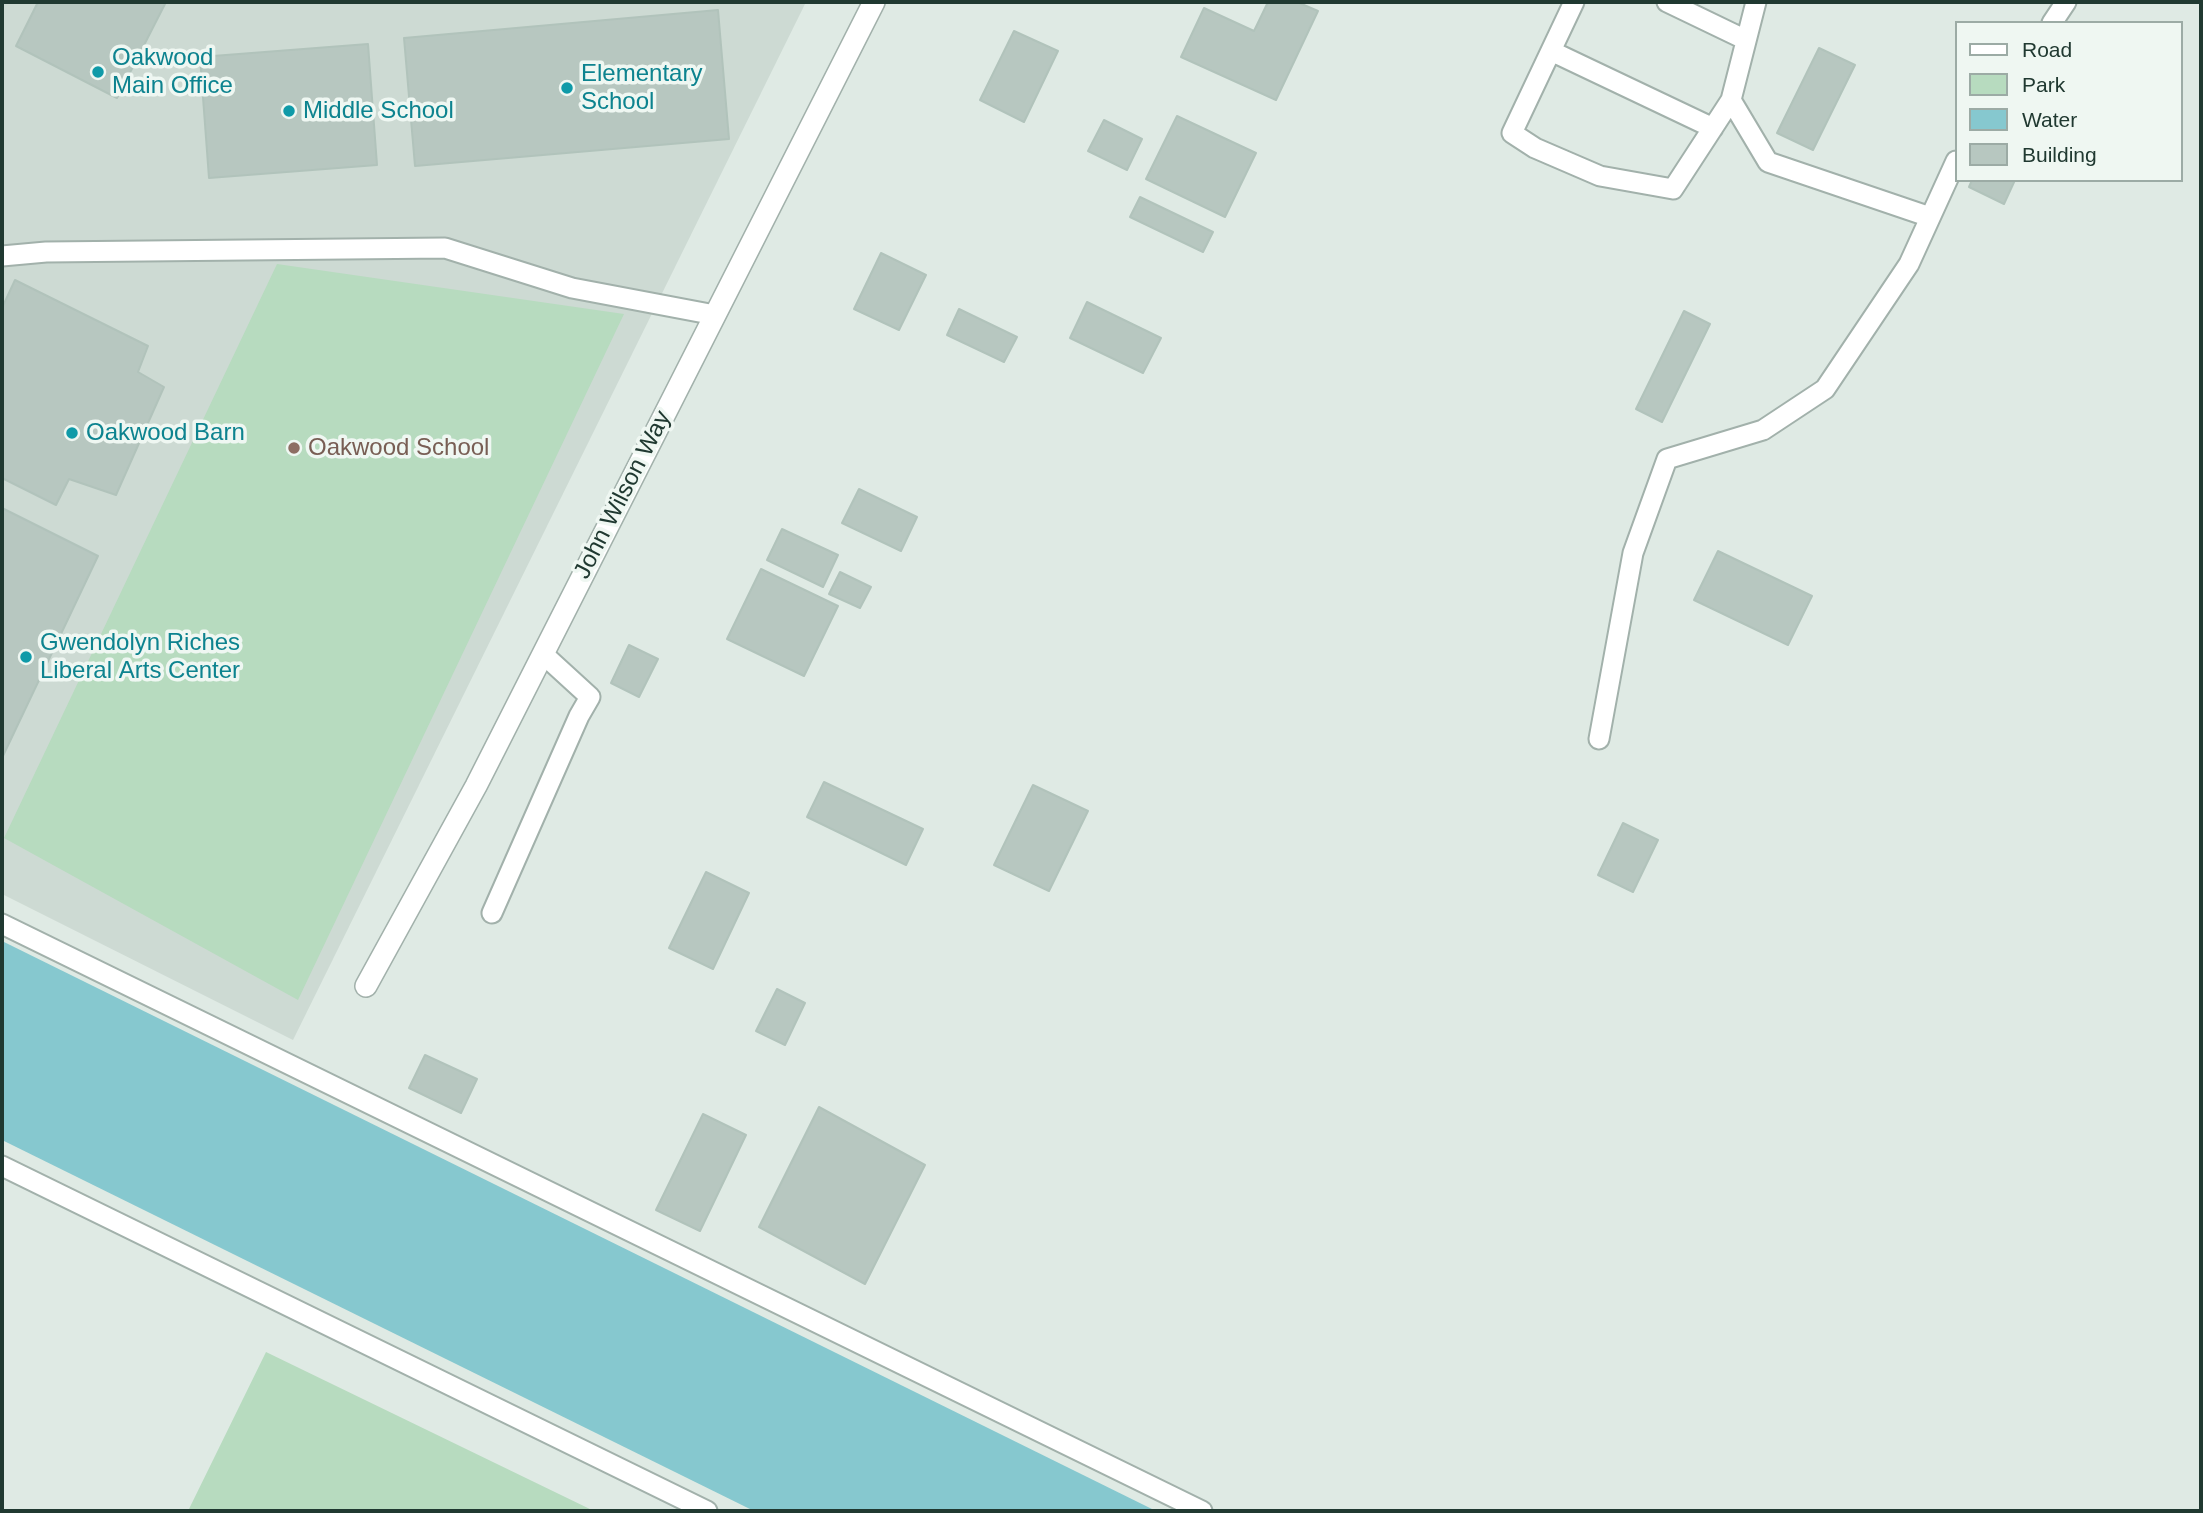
<!DOCTYPE html>
<html>
<head>
<meta charset="utf-8">
<style>
  body { margin:0 }
  #map { position:relative; width:2203px; height:1513px; overflow:hidden; background:#dfeae4; font-family:Arial,sans-serif }
  canvas { display:block }
  .frame { position:absolute; inset:0; border:4px solid #203931; pointer-events:none }
  .legend { position:absolute; left:1955px; top:21px; width:228px; height:161px; box-sizing:border-box; background:#eff7f2; border:2px solid #9caba5; margin:0; padding:9px 12px; list-style:none; font-size:21px; color:#203931 }
  .legend li { display:flex; align-items:center; gap:14px; height:35px }
  .legend b { width:35px; border:2px solid #9caba5 }
</style>
</head>
<body>
<div id="map">
<canvas width="2203" height="1513"></canvas>
<div class="frame"></div>
<ul class="legend">
<li><b style="height:9px;background:#fff"></b>Road</li>
<li><b style="height:19px;background:#b7dbbf"></b>Park</li>
<li><b style="height:19px;background:#86c8cf"></b>Water</li>
<li><b style="height:19px;background:#b7c7c0"></b>Building</li>
</ul>
</div>
<script>
const g = document.querySelector('canvas').getContext('2d');
g.lineJoin = 'round';
function fill(path, color) { g.fillStyle = color; g.fill(path, 'evenodd'); }
const toPath = rows => new Path2D(rows.map(r => 'M' + r).join(''));
function strokePath(path, color, width, dash) { g.strokeStyle = color; g.lineWidth = width; g.lineCap = dash ? 'butt' : 'round'; g.setLineDash(dash || []); g.stroke(path); }
function label(font, color, halo, rows, align = 'center') {
  g.font = font + ' Arial,sans-serif'; g.lineWidth = 7; g.setLineDash([]); g.textBaseline = 'middle'; g.strokeStyle = halo; g.fillStyle = color; for (const [text, x, y, turn = 0] of rows) {
    g.save(); g.translate(x, y); g.rotate((+turn || 0) * Math.PI / 180); g.textAlign = isNaN(turn) ? turn : align; if (halo) g.strokeText(text, 0, 0); g.fillText(text, 0, 0); g.restore();
  }
}
const built = toPath([
  [2,2,806,2,293,1040,2,894]
]);
const green = toPath([
  [277,264,624,314,298,1000,4,838],
  [266,1352,594,1511,188,1511]
]);
const water = toPath([
  [2,941,1156,1511,754,1511,2,1140]
]);
const building = toPath([
  [38,2,166,2,117,98,16,46,38,2],
  [1268,2,1297,2,1318,11,1276,100,1181,57,1204,8,1254,31,1268,2],
  [718,10,729,139,415,166,404,38,718,10],
  [1014,31,1058,51,1024,122,980,100,1014,31],
  [368,44,377,165,209,178,200,57,368,44],
  [1819,48,1855,65,1813,150,1777,133,1819,48],
  [1177,116,1256,153,1225,217,1146,179,1177,116],
  [1104,120,1142,139,1127,170,1088,151,1104,120],
  [1972,180,2015,180,2004,204,1969,187,1972,180],
  [1140,197,1213,232,1203,252,1130,217,1140,197],
  [881,253,926,275,899,330,854,309,881,253],
  [15,280,148,346,138,372,164,387,116,495,69,479,56,505,2,478,2,308,15,280],
  [1087,302,1161,338,1143,373,1070,338,1087,302],
  [959,309,1017,337,1004,362,947,335,959,309],
  [1684,311,1710,324,1662,422,1636,409,1684,311],
  [859,489,917,517,901,551,842,523,859,489],
  [2,508,98,556,2,758,2,508],
  [782,529,838,555,823,587,767,560,782,529],
  [1718,551,1812,596,1788,645,1694,600,1718,551],
  [761,569,838,606,804,676,727,639,761,569],
  [840,572,871,587,860,608,829,594,840,572],
  [629,645,658,659,639,697,611,683,629,645],
  [824,782,923,829,906,865,807,817,824,782],
  [1033,785,1088,811,1049,891,994,865,1033,785],
  [1623,823,1658,840,1633,892,1598,875,1623,823],
  [706,872,749,893,713,969,669,948,706,872],
  [777,989,805,1003,785,1045,756,1031,777,989],
  [425,1055,477,1079,461,1113,409,1088,425,1055],
  [819,1107,925,1165,865,1284,759,1227,819,1107],
  [703,1114,746,1135,700,1231,656,1210,703,1114]
]);
const lane = toPath([
  [1574,2,1512,133,1535,148,1600,176,1673,189,1731,100],
  [1667,2,1746,40],
  [1756,2,1731,100,1768,162,1930,217],
  [2052,23,2066,2],
  [1551,51,1713,128],
  [2,256,46,252,445,248,572,288,715,315],
  [1599,739,1633,553,1667,459,1763,430,1825,389,1909,264,1956,161],
  [492,913,579,716,590,697,543,654],
  [2,924,1202,1511],
  [2,1166,707,1511]
]);
const street = toPath([
  [366,986,476,786,874,2]
]);
const markers = [
  [98,72,7,"#0f9aa8"],
  [567,88,7,"#0f9aa8"],
  [289,111,7,"#0f9aa8"],
  [72,433,7,"#0f9aa8"],
  [294,448,7,"#8d6e63"],
  [26,657,7,"#0f9aa8"]
];
const cultureNames = [
  ["Oakwood",112,58],
  ["Main Office",112,86],
  ["Elementary",581,74],
  ["School",581,102],
  ["Middle School",303,111],
  ["Oakwood Barn",86,433],
  ["Gwendolyn Riches",40,643],
  ["Liberal Arts Center",40,671]
];
const educationNames = [
  ["Oakwood School",308,448]
];
const streetNames = [
  ["John Wilson Way",623,495,-63]
];
fill(built, '#cddad3');
fill(green, '#b7dbbf');
fill(water, '#86c8cf');
fill(building, '#b7c7c0');
strokePath(building, '#b1c3bb', 2);
strokePath(lane, '#a2b1ab', 23);
strokePath(street, '#a2b1ab', 24);
strokePath(lane, '#fff', 19);
strokePath(street, '#fff', 21);
for (const [x, y, r, color] of markers) { const dot = new Path2D(); dot.arc(x, y, r, 0, 2 * Math.PI); g.fillStyle = color; g.fill(dot); strokePath(dot, '#eff7f2', 2.5); }
label('24px', '#0d838f', '#eff7f2', cultureNames, 'left');
label('24px', '#785e54', '#eff7f2', educationNames, 'left');
label('24px', '#203931', '#eff7f2', streetNames);
</script>
</body>
</html>
